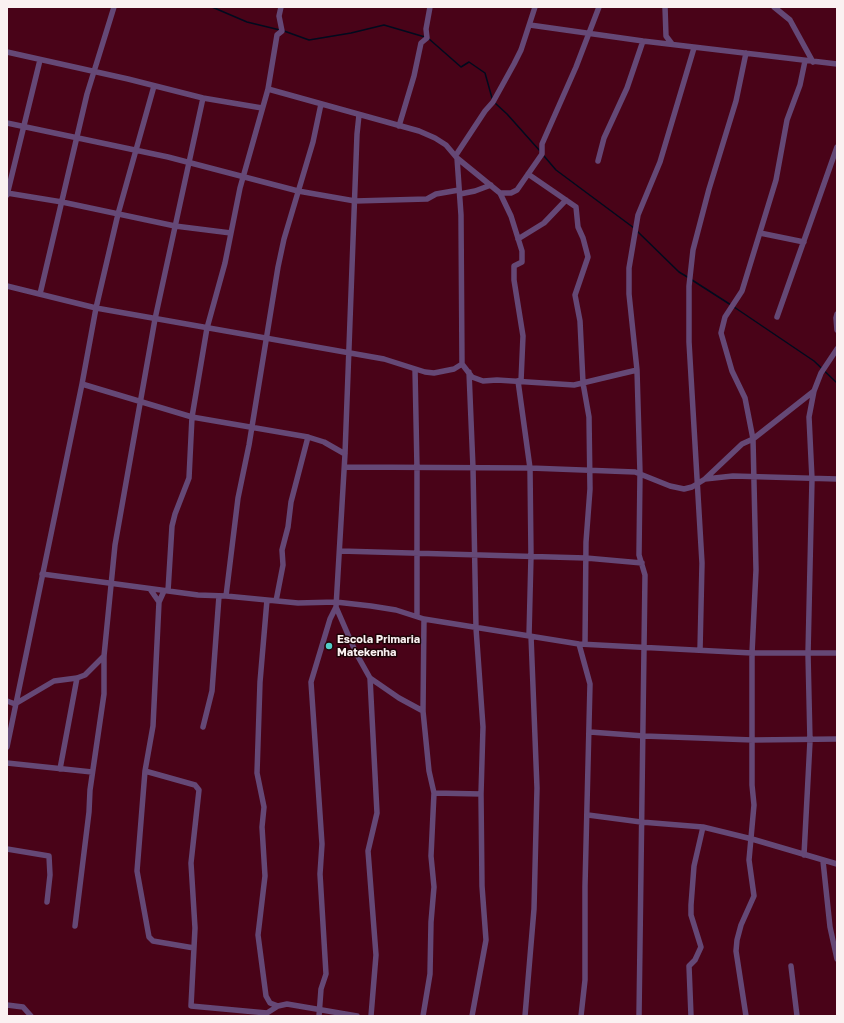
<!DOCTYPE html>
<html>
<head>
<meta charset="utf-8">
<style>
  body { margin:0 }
  #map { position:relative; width:844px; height:1023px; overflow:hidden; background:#490318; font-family:"Golos Text",sans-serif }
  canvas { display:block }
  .frame { position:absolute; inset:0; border:8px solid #faf1f1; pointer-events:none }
</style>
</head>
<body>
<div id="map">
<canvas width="844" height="1023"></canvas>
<div class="frame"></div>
</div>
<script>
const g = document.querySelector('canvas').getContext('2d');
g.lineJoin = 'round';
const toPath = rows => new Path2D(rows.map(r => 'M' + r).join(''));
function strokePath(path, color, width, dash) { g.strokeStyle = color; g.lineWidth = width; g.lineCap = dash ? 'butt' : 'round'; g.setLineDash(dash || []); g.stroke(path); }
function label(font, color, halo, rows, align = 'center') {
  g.font = font + ' "Golos Text",sans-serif'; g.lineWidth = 3; g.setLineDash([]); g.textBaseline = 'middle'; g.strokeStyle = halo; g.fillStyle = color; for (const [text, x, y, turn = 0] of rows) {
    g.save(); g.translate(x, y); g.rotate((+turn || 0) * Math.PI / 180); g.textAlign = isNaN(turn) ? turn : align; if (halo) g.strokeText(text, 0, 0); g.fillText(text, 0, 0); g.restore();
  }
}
const stream = toPath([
  [212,7,247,22,280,30],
  [284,31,309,40,351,33,384,25,425,37],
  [428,38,461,67,469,62,485,73,492,98],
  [495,103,507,114,540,151],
  [544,156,556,170,634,228],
  [637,231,679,272,689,278],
  [692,280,731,305],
  [734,307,814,361,837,383]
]);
const minor = toPath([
  [665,7,666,36,672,44],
  [774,7,790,20,813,62],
  [530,25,643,41,837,64],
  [7,52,128,79,203,98,262,108],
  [268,89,419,131,435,138,446,145,457,158,500,193,511,216,522,251,522,262,514,266,514,280,523,336,521,381],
  [359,115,357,134,345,454,336,607,356,653,370,678,399,698,423,711],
  [7,123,168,157,298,191,355,201,427,199,436,194,459,190],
  [399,126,414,76,421,43,427,38,426,29,430,7],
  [456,155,485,111,493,102,514,64,521,50,535,7],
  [457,158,461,215,462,364,472,377,483,381,497,380,574,385,637,370],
  [598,161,604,138,627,88,643,41],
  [528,174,576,207,578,227,583,238,588,257,575,295,580,321,583,383,589,417,590,489,586,542,585,644],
  [7,193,62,202,175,226,231,233],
  [500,193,511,193,517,190,542,154,542,144,576,67,599,7],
  [460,194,475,191,491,185],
  [7,195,40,60],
  [760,233,804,242],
  [518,239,544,223,566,200],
  [7,286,96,308,384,359,425,372,434,373,454,369,462,364],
  [40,294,87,94,114,7],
  [837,314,836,318,837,330],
  [777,317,837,147],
  [415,369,417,468,417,616],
  [469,372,473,468,476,628,483,727,481,794,482,886,486,940,472,1016],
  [518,381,530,468,531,556,529,636],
  [82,384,192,417,308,437,324,442,345,454],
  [345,467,530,468,635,472,670,486,684,489,692,487,705,479,733,476,837,479],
  [705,479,742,444,753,439,745,398,732,371,721,333,725,317,742,291,776,180,787,120,800,85,805,61],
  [340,551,586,558,642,563],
  [42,574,198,595,226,596,298,603,336,602,371,606,396,610,424,619,579,644,752,653,837,653],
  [150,589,159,602],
  [164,591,159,602,153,726,145,771,137,871,149,937,153,941,194,948],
  [168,591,172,526,175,514,189,478,192,417,207,328,225,263,240,188,268,89,277,35,282,31,279,16,281,7],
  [226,596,238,498,249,445,278,267,284,239,313,142,321,104],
  [267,600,260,682,257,773,264,807,262,827,265,876,258,935,266,996,270,1003,278,1006],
  [276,601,283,565,282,550,288,527,291,502,308,437],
  [579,644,590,684,585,886,585,980,581,1016],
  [700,650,702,563,689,342,689,286,693,250,709,189,736,101,746,53],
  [370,678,377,813,368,851,376,955,371,1016],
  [7,701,15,704,54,681,77,678,85,675,104,656],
  [203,727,212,691,219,596],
  [590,732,644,736,753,740,837,739],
  [7,747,82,384,96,308,118,214,154,86],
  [7,763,92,772],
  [60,769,77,678],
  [145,771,195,785,199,790,191,863,195,928,191,1006,267,1013,278,1006,287,1004,357,1016],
  [434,793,481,794],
  [588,815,641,822,703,827,752,839,837,864],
  [7,849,49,856,50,875,47,902],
  [804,855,810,741,808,654,812,479,809,417,814,391,821,373,837,349],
  [823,861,830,927,837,959],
  [75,926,89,812,90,790,104,694,104,656,115,545,155,319,203,98],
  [791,966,797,1016],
  [7,1005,23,1007,31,1016],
  [319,1016,321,989,326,974,320,874,322,844,311,682,330,619,336,607],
  [423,1016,430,974,431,922,434,887,431,856,434,793,429,771,423,711,424,619],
  [525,1016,534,909,537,788,531,636],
  [639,1016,645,575,639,555,640,473,637,370,629,294,629,268,638,215,660,162,694,48],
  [691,1016,689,966,695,960,701,947,691,915,691,905,694,866,703,827],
  [746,1016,736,951,737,940,741,925,754,896,749,860,754,805,752,785,752,653,756,570,753,439,814,391]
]);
const markers = [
  [329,646,4,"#53cdc9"]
];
const poiNames = [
  ["Escola Primaria",337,640],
  ["Matekenha",337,653]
];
strokePath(stream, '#000b1e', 1.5);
strokePath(minor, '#654876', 5.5);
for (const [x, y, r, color] of markers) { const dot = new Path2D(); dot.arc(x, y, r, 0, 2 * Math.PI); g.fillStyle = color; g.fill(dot); strokePath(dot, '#1f0408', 1.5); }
label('bold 11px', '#faf1f1', '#1f0408', poiNames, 'left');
</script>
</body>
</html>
